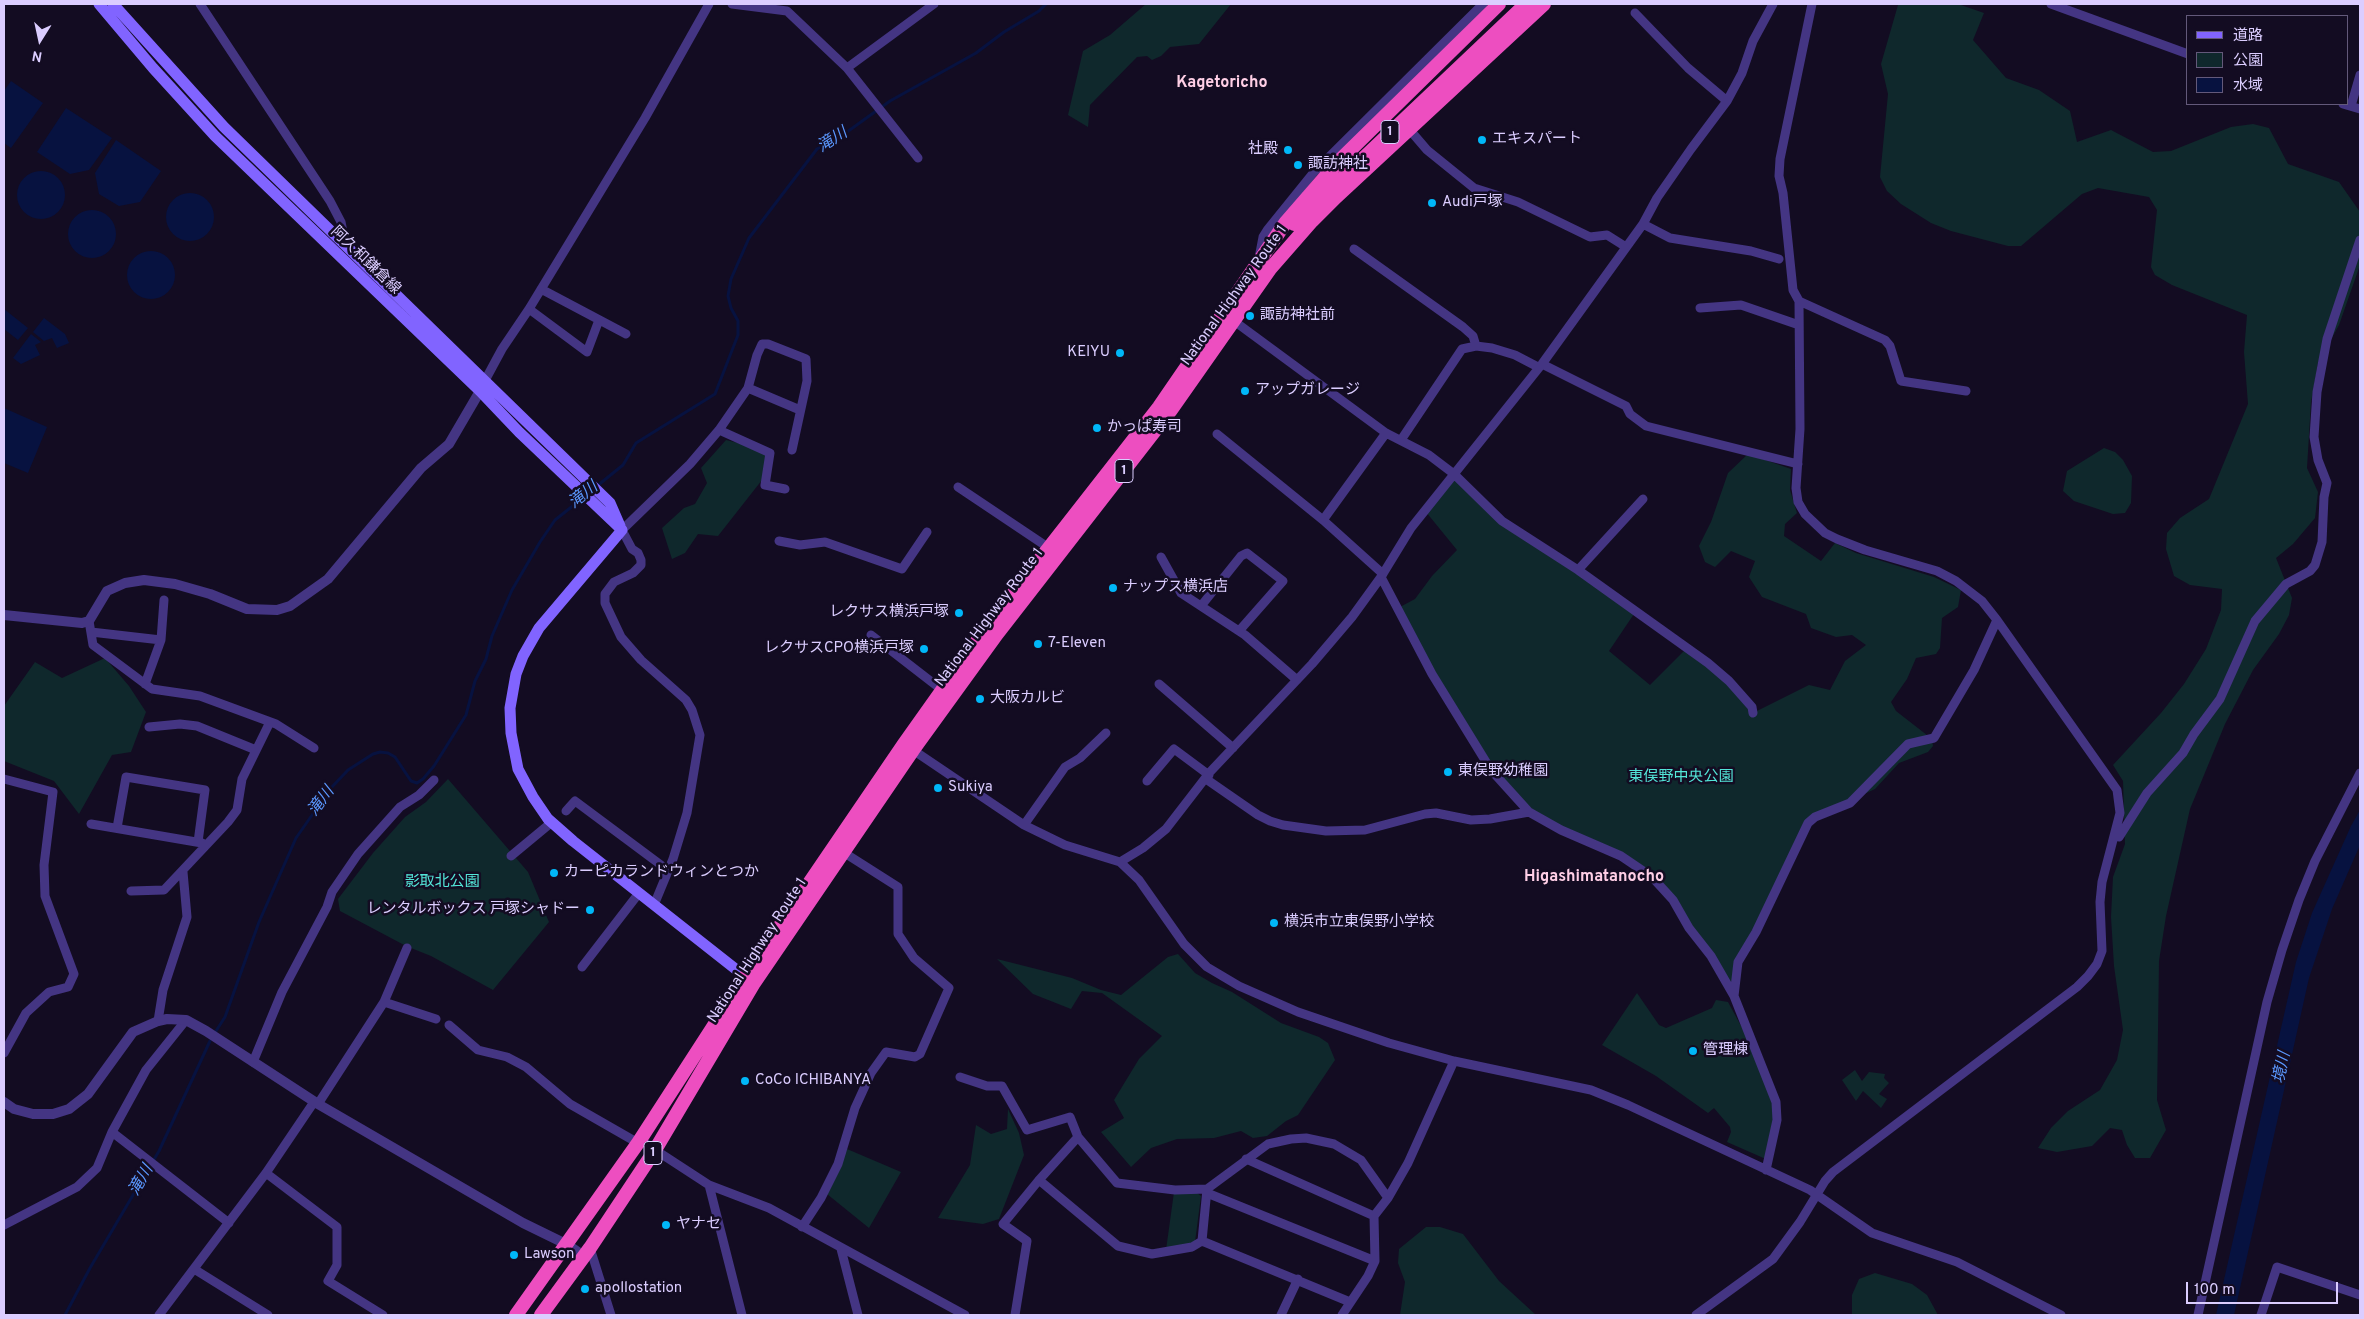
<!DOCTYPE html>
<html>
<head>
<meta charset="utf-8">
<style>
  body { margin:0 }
  #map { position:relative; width:2364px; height:1319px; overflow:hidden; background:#130c22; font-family:Overpass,"Noto Sans JP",sans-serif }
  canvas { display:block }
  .frame { position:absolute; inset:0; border:5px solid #dbcdff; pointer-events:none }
  .legend { position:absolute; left:2186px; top:15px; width:162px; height:90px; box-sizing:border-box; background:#130c22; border:1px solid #63597a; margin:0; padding:6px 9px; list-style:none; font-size:15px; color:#dbcdff }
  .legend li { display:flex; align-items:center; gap:10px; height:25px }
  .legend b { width:25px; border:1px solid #63597a }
  .north { position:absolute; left:15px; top:15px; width:50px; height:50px; -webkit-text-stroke:4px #130c22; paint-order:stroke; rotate:190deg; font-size:14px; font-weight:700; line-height:20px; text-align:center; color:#dbcdff }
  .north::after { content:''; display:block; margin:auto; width:18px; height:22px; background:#dbcdff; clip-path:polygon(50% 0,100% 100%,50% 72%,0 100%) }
  .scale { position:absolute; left:2186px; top:1282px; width:152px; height:22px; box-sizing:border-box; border:2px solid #dbcdff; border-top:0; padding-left:6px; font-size:15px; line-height:18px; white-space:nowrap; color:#dbcdff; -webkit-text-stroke:4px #130c22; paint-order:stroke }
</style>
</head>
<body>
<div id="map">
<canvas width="2364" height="1319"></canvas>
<div class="frame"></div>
<ul class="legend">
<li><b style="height:6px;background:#8164ff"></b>道路</li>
<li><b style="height:14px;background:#0f282c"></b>公園</li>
<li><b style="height:14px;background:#071240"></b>水域</li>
</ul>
<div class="north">N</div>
<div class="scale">100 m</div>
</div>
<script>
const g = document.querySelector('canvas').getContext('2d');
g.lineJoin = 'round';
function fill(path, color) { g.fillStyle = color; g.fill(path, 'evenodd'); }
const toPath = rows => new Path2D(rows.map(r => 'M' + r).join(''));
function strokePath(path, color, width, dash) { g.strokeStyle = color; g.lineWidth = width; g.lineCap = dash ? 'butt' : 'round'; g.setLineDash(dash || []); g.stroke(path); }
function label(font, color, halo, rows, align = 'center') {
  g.font = font + ' Overpass,"Noto Sans JP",sans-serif'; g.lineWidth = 5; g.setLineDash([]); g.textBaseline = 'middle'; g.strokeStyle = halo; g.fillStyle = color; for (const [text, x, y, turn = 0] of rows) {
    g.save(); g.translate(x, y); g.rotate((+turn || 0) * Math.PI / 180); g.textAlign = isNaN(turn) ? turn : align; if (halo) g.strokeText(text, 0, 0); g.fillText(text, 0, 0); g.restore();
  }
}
const green = toPath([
  [1146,4,1231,4,1199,44,1170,47,1161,56,1152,60,1147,56,1137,57,1090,105,1088,127,1068,115,1083,51,1110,35],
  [1896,4,1961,5,1984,13,1973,40,2006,78,2039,90,2070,111,2077,142,2111,130,2153,152,2171,151,2231,127,2253,124,2269,128,2288,164,2339,182,2360,212,2360,265,2339,325,2318,363,2311,402,2307,468,2318,492,2315,518,2293,544,2276,558,2292,598,2289,615,2279,634,2253,670,2225,724,2190,809,2166,916,2159,961,2157,1100,2166,1130,2150,1158,2135,1158,2127,1145,2122,1130,2110,1128,2092,1146,2057,1152,2038,1148,2051,1128,2068,1111,2100,1090,2117,1060,2123,1030,2114,966,2111,917,2113,877,2125,844,2123,781,2113,765,2161,713,2184,684,2206,649,2221,610,2222,589,2190,585,2174,576,2166,549,2167,533,2180,518,2209,499,2248,404,2244,352,2247,315,2172,285,2155,275,2151,267,2157,210,2149,197,2098,188,2082,194,2021,246,2008,246,1951,231,1931,223,1901,204,1887,191,1880,177,1888,94,1881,64,1898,5],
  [726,440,746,445,766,455,762,480,718,536,698,534,685,553,672,559,662,528,684,508,695,504,707,483,701,468],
  [2104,448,2115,452,2123,460,2132,476,2131,503,2125,513,2113,514,2074,501,2063,491,2067,471],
  [1748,454,1791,469,1790,490,1797,513,1785,524,1784,536,1821,561,1835,543,1856,553,1934,577,1961,590,1958,607,1942,618,1940,648,1936,654,1916,658,1907,679,1891,702,1896,711,1932,739,1933,746,1928,752,1899,763,1875,789,1815,817,1738,962,1734,996,1673,900,1637,866,1529,812,1484,761,1400,607,1415,599,1432,576,1457,550,1426,512,1454,474,1491,511,1636,611,1609,651,1650,685,1687,648,1708,663,1753,713,1809,685,1830,690,1845,661,1866,645,1852,635,1836,637,1811,628,1806,614,1762,597,1749,577,1755,561,1731,551,1715,567,1705,562,1699,546,1711,522,1728,473],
  [105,658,129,686,146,712,131,752,112,755,79,814,54,781,4,761,4,706,35,662,62,678],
  [448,779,528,872,549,922,493,990,431,956,406,946,340,911,338,899,373,853,405,817,426,802],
  [1178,954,1195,973,1212,983,1232,992,1281,1023,1319,1037,1328,1043,1335,1060,1298,1115,1286,1121,1267,1136,1253,1138,1241,1131,1214,1138,1177,1139,1151,1148,1131,1167,1101,1132,1124,1118,1114,1100,1139,1059,1162,1036,1102,993,1082,991,1071,1009,1033,994,997,959,1072,978,1101,990,1121,995,1168,957],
  [1637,993,1659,1025,1666,1028,1712,1008,1716,1000,1728,1002,1759,1059,1776,1102,1768,1160,1727,1142,1731,1132,1730,1127,1714,1108,1708,1113,1656,1076,1602,1045],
  [1855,1070,1862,1081,1869,1072,1885,1074,1884,1078,1889,1083,1879,1094,1887,1099,1881,1108,1863,1091,1856,1101,1842,1080],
  [1008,1109,1019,1133,1024,1155,999,1219,983,1224,938,1218,970,1165,976,1125,991,1134,1007,1129],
  [847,1149,901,1172,869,1228,827,1194],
  [1174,1192,1196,1192,1201,1196,1195,1242,1166,1250],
  [1426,1227,1440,1227,1463,1234,1499,1281,1536,1315,1400,1315,1405,1282,1398,1263,1399,1249],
  [1875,1273,1912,1284,1927,1295,1938,1315,1852,1315,1852,1295,1859,1279]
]);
const water = toPath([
  [11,81,43,103,11,148,4,143,4,91],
  [66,108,112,138,89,170,70,174,37,152],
  [116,140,161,171,140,202,119,206,99,194,95,173],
  '17 195a24 24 0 1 1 48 0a24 24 0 1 1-48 0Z',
  '166 217a24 24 0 1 1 48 0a24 24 0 1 1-48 0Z',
  '68 234a24 24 0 1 1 48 0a24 24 0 1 1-48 0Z',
  '127 275a24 24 0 1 1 48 0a24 24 0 1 1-48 0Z',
  [4,309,28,328,18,340,4,329],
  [44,318,65,334,69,343,57,348,52,338,44,341,33,332],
  [31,334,41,342,35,345,40,355,21,364,13,358],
  [4,408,47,427,28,473,4,463],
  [2360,810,2360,845,2332,909,2309,978,2234,1315,2216,1315,2296,962,2312,913,2351,826]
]);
const stream = toPath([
  [597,486,623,465,636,443,715,394,738,335,738,321,731,308,728,296,731,279,749,238,817,149,847,132,890,101,976,53,1004,32,1039,11,1046,4],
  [216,1031,225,1017,259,922,296,838,331,788,348,770,373,754,380,752,388,753,395,757,411,781,417,783,423,779,434,766,466,715,475,681,486,659,492,636,512,590,540,542,555,520,584,497],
  [65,1315,90,1268,159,1151,210,1041]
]);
const minor = toPath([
  [200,4,330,201,341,222,343,232,341,239],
  [732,4,787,11,847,68,918,158],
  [2051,4,2188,54],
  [1635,13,1688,68,1727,101],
  [847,68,934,4],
  [2343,104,2360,109],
  [2351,106,2360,75],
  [1409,129,1427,150,1474,188,1518,202,1590,237,1607,235,1626,247],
  [1643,224,1670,238,1751,251,1779,259],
  [1354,249,1463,327,1473,336,1476,346],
  [1259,258,1263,237,1268,229,1314,172,1483,4],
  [541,289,626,334],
  [1799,301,1885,340,1890,346,1901,381,1966,391],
  [1700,308,1741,305,1799,325],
  [529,309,587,352,599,320],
  [1234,321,1386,433,1429,455,1454,474,1502,521,1578,570,1708,663,1729,681,1752,707,1753,713],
  [1542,364,1626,406,1630,414,1646,426,1798,464],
  [482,386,502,349,529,309,645,118,709,4],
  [748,388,800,410],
  [719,430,770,453,765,485,785,489],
  [1217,434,1323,520,1383,574],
  [1401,440,1462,349,1476,346,1492,348,1515,355,1538,367],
  [958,487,1049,548],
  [1323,520,1386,433],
  [779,541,800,545,825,542,902,569,927,532],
  [1161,557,1181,593,1245,635,1297,680],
  [1578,570,1643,499],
  [1381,577,1432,674,1491,770,1529,812,1561,830,1621,856,1652,877,1673,900,1689,928,1711,956,1734,996,1776,1102,1777,1120,1766,1170],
  [1201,606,1241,556,1247,553,1283,581,1239,631],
  [89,621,93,645,152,689,200,696,276,724,314,748],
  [91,632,161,640],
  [871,635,942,690],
  [145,684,161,640,164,600],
  [1159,684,1233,748],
  [149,727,180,724,197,726,256,750],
  [910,748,1024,825,1065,845,1120,862,1139,880,1184,944,1207,967,1239,986,1298,1012,1389,1043,1454,1061,1591,1090,1628,1105,1810,1190,1872,1233,1957,1262,2061,1315],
  [4,779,53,792,44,865,45,896,74,974,68,987,49,992,26,1013,4,1053],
  [1206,779,1258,815,1270,821,1283,825,1326,831,1365,830,1425,814,1436,813,1471,820,1490,819,1529,812],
  [1147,781,1174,749,1209,775],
  [566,811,575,801,669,871],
  [91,824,202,843],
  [1024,825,1065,767,1080,758,1106,733],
  [117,828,126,777,205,790,198,842],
  [2119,837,2147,793,2183,753,2194,734,2220,699,2255,621,2286,584,2310,571,2315,565,2322,542,2324,497,2327,483,2318,460,2314,437,2317,392,2327,339,2360,240],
  [511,856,552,822],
  [1120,862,1143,848,1166,829,1210,772,1312,664,1352,617,1381,577,1411,528,1542,364,1643,224,1657,198,1691,149,1727,101,1742,73,1753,41,1773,4],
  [131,891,164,890,228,822,237,810,242,779,270,722],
  [654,905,673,859,687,813,700,735,692,710,686,700,641,660,621,637,605,603,605,594,614,582,633,573,641,565,641,560,638,553,632,549,622,530,690,464,719,430,748,388,757,355,762,344,768,344,806,359,807,381,792,450],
  [582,967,639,893],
  [1734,996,1738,962,1756,932,1808,823,1815,817,1850,803,1908,744,1934,738,1974,670,1997,620],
  [384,1002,436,1019],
  [158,1021,163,990,187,917,183,872],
  [449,1025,478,1050,507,1057,526,1067,570,1104,638,1143],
  [253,1062,282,992,327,907,332,892,358,854,400,807,419,795,434,780],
  [960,1077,987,1086,1002,1086,1027,1130,1070,1117,1078,1137],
  [318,1104,384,1002,407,948],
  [112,1132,229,1223],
  [640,1140,709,1185,769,1208,965,1315],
  [1246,1159,1374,1216],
  [266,1173,337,1227,337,1265,328,1281,383,1315],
  [709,1185,742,1315],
  [1207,1193,1375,1261],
  [4,1225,77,1187,97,1168,112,1132,146,1070,186,1020],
  [802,1227,821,1198,838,1164,855,1108,871,1073,886,1052,915,1057,920,1054,949,988,914,958,898,934,898,887,843,852],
  [1202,1241,1192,1247,1152,1254,1118,1246,1039,1180,1078,1137,1117,1183,1175,1190,1207,1189,1268,1144,1291,1139,1306,1138,1334,1144,1361,1160,1388,1198],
  [1202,1241,1350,1302],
  [1202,1241,1207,1189],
  [590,1248,611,1315],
  [841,1249,858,1315],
  [194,1269,268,1315],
  [159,1315,266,1173,314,1102],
  [1015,1315,1027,1241,1003,1224,1039,1180],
  [1281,1315,1298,1279],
  [1342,1315,1368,1276,1375,1261,1374,1216,1388,1198,1408,1163,1454,1061],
  [1696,1315,1773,1259,1800,1222,1825,1181,1833,1172,2077,987,2088,976,2097,964,2102,951,2100,902,2102,882,2120,813,2117,790,1997,620,1982,601,1956,581,1937,571,1865,550,1837,539,1825,533,1805,514,1798,502,1796,488,1800,429,1799,301,1793,290,1783,193,1779,176,1780,159,1812,4],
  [2198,1315,2267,1002,2282,950,2299,900,2315,861,2360,773],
  [2261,1315,2277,1267,2360,1295]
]);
const tertiary = toPath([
  [4,615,82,623,89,621,107,591,125,583,144,580,175,584,210,594,247,609,277,610,290,606,328,579,421,468,449,444,480,391],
  [4,1102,14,1109,33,1114,53,1114,69,1109,88,1094,133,1032,158,1021,167,1019,186,1020,206,1031,318,1104,523,1223,568,1245,584,1256]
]);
const secondary = toPath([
  [99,4,153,68,215,136,480,391,519,432,622,530],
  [113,4,224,127,610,503,620,526],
  [622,530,539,628,523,656,516,674,510,708,511,733,518,769,533,797,548,819,573,841,752,982]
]);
const trunk = toPath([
  [1294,224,1526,4],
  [516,1315,638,1143,746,976,904,744,987,627,1159,407,1286,222,1338,162,1499,4],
  [541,1315,590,1248,655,1150,754,983,913,750,997,634,1171,410,1270,269,1312,221,1336,197,1544,4]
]);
const markers = [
  [1482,140,5,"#00b7f8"],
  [1288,150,5,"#00b7f8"],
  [1298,165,5,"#00b7f8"],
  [1432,203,5,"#00b7f8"],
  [1250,316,5,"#00b7f8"],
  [1120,353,5,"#00b7f8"],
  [1245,391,5,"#00b7f8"],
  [1097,428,5,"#00b7f8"],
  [1113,588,5,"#00b7f8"],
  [959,613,5,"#00b7f8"],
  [1038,644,5,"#00b7f8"],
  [924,649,5,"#00b7f8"],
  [980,699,5,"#00b7f8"],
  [1448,772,5,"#00b7f8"],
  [938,788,5,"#00b7f8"],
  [554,873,5,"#00b7f8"],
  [590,910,5,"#00b7f8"],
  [1274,923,5,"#00b7f8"],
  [1693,1051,5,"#00b7f8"],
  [745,1081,5,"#00b7f8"],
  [666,1225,5,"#00b7f8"],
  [514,1255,5,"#00b7f8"],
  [585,1289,5,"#00b7f8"]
];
const shields = [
  [1390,132,18],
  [1124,471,18],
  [653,1153,18]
];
const shieldNames = [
  ["1",1390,132],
  ["1",1124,471],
  ["1",653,1153]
];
const poiNames = [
  ["エキスパート",1492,140],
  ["社殿",1278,150,"right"],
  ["諏訪神社",1308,165],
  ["Audi戸塚",1442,203],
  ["諏訪神社前",1260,316],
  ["KEIYU",1110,353,"right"],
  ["アップガレージ",1255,391],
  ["かっぱ寿司",1107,428],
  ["ナップス横浜店",1123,588],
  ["レクサス横浜戸塚",949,613,"right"],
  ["7-Eleven",1048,644],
  ["レクサスCPO横浜戸塚",914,649,"right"],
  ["大阪カルビ",990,699],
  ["東俣野幼稚園",1458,772],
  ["Sukiya",948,788],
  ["カーピカランドウィンとつか",564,873],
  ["レンタルボックス 戸塚シャドー",580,910,"right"],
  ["横浜市立東俣野小学校",1284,923],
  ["管理棟",1703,1051],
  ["CoCo ICHIBANYA",755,1081],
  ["ヤナセ",676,1225],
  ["Lawson",524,1255],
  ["apollostation",595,1289]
];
const streetNames = [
  ["阿久和鎌倉線",365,261,44],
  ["National Highway Route 1",1235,296,-54],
  ["National Highway Route 1",990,618,-53],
  ["National Highway Route 1",758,951,-57]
];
const parkNames = [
  ["東俣野中央公園",1681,778],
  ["影取北公園",442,883]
];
const neighbourhoodNames = [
  ["Kagetoricho",1222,84],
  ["Higashimatanocho",1594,878]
];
const waterNames = [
  ["滝川",833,141,-33],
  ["滝川",584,496,-39],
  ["滝川",322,802,-53],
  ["境川",2283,1068,-78],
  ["滝川",142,1181,-60]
];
fill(green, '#0f282c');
fill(water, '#071240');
strokePath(stream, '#071240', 3);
strokePath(minor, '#443583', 9);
strokePath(tertiary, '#443583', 10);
strokePath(secondary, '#8164ff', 11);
strokePath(trunk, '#ed4ec0', 14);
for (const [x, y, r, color] of markers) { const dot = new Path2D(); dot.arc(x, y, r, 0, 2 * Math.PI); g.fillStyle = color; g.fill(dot); strokePath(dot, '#130c22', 2); }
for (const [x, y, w] of shields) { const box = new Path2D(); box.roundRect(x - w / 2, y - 11.5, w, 23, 4); g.fillStyle = '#130c22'; g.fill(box); strokePath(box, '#dbcdff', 1); }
label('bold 14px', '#dbcdff', null, shieldNames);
label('15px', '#dbcdff', '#130c22', poiNames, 'left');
label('15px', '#dbcdff', '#130c22', streetNames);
label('15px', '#53e5d8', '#130c22', parkNames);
label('bold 16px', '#ffcfe6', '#130c22', neighbourhoodNames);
label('italic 16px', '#5b98ff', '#130c22', waterNames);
</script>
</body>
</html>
